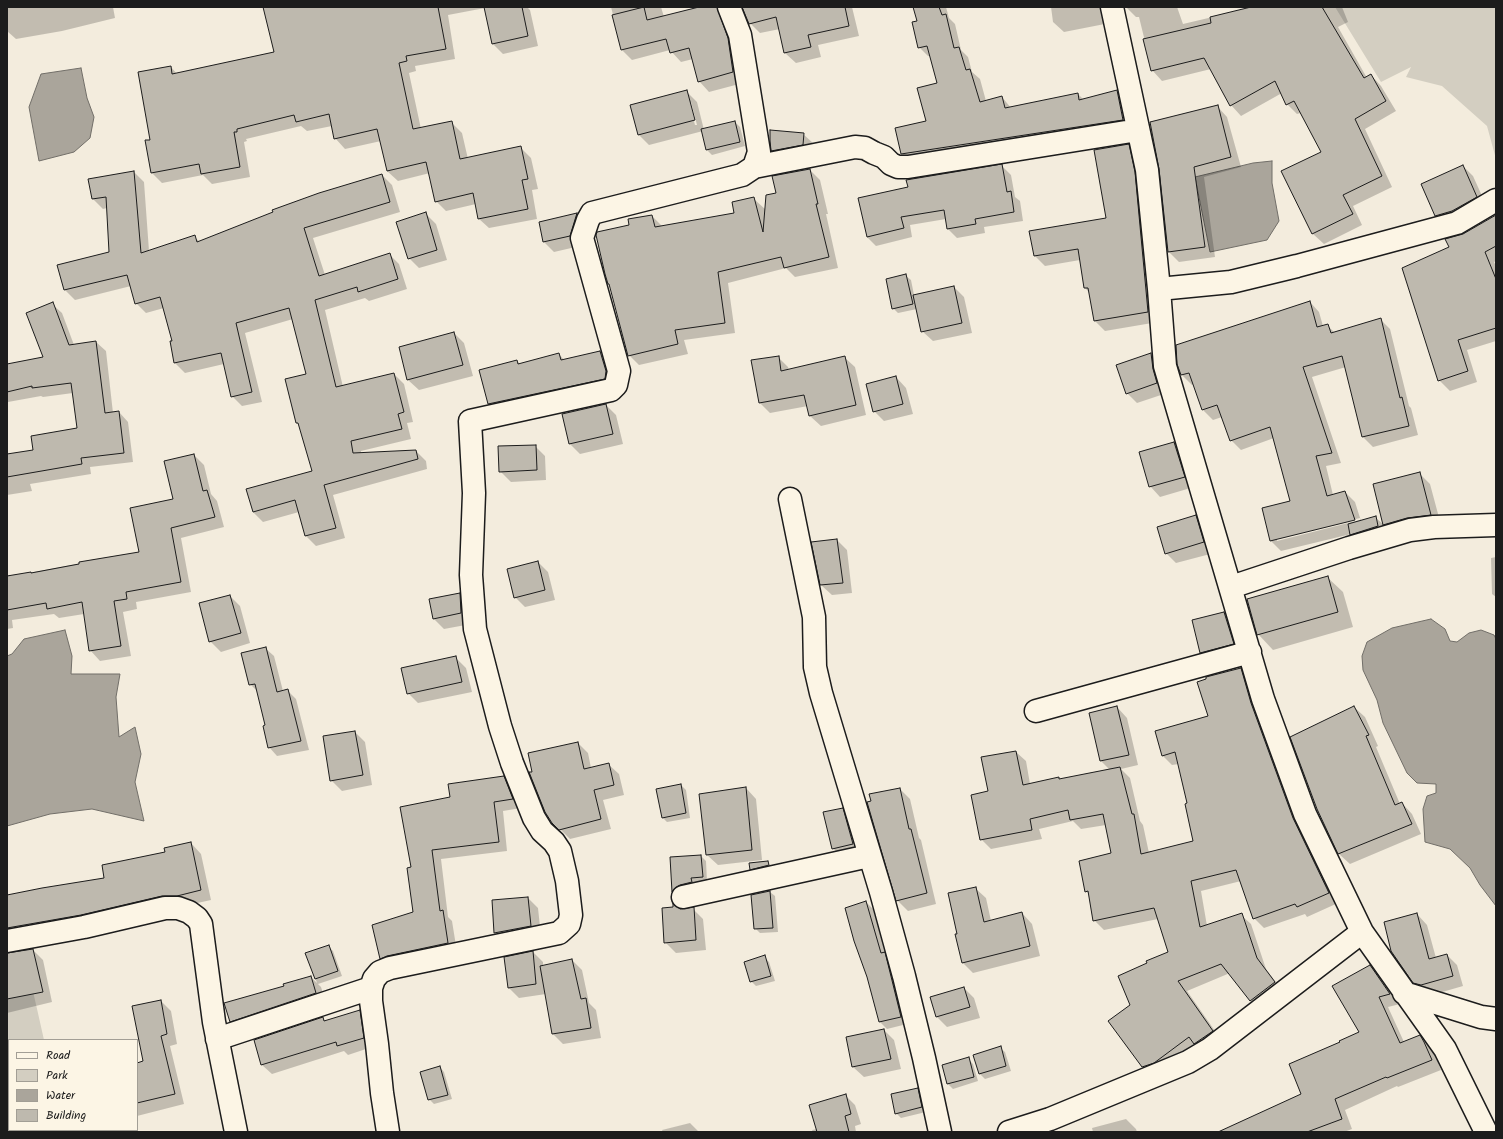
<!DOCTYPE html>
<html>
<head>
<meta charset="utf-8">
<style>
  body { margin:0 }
  #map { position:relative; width:1503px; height:1139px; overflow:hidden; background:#f3ecdd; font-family:Kalam,sans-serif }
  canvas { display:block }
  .frame { position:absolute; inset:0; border:8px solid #1c1c1c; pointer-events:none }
  .legend { position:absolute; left:8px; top:1039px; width:130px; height:92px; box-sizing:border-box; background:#fcf5e5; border:1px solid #a29e95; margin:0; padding:5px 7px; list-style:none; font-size:12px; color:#1c1c1c }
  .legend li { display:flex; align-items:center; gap:8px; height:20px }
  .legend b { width:20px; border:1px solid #a29e95 }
</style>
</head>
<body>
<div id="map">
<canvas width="1503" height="1139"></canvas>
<div class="frame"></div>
<ul class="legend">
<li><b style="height:5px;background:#fcf5e5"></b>Road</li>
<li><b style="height:11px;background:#d3cec1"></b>Park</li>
<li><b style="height:11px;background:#aaa59b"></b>Water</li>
<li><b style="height:11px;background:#beb9ae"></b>Building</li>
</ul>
</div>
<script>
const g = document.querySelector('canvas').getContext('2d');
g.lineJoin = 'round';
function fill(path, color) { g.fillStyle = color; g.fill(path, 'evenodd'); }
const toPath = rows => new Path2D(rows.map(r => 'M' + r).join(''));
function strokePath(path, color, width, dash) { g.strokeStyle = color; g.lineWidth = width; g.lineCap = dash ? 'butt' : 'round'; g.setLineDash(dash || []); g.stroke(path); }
const green = toPath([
  [1335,7,1496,7,1496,159,1487,126,1442,86,1406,77,1411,67,1381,82],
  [33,991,44,1040,9,1040,9,1130,64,1130,65,1132,7,1132,7,996]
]);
const water = toPath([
  [81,68,87,98,94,117,90,138,74,152,39,161,29,107,41,74,81,68],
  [1272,161,1272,183,1279,221,1267,240,1210,252,1195,177,1253,163,1272,161],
  [1431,619,1445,629,1450,641,1457,642,1469,633,1481,630,1494,635,1496,639,1496,906,1480,885,1470,868,1450,849,1425,842,1423,809,1427,796,1436,793,1436,784,1417,783,1407,773,1383,723,1377,700,1363,670,1362,656,1367,642,1392,628,1431,619],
  [65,630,72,656,71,674,120,674,116,697,119,737,135,727,141,754,135,782,144,821,92,809,50,814,7,826,7,656,12,654,24,639,65,630]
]);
const shadow = toPath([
  [7,7,113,7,115,18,62,31,16,39,7,31],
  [264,7,527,7,530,10,538,46,503,54,493,44,485,8,448,15,455,59,415,66,416,71,409,73,421,129,452,123,462,133,468,159,521,148,531,158,538,189,532,190,537,219,489,228,478,218,476,204,446,211,436,201,430,173,398,181,387,171,381,141,345,149,335,138,332,126,307,131,301,126,246,139,247,141,244,142,250,177,212,184,203,175,162,183,152,173,151,140,171,67,177,74,275,53],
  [611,7,661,7,664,17,702,7,722,7,743,83,709,92,699,81,693,59,681,62,670,50,632,60,622,50],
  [743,7,852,7,859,36,818,45,821,57,796,63,785,53,780,29,760,33,750,23],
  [914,7,946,7,949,18,955,24,961,50,968,57,972,72,980,79,986,101,1002,97,1011,108,1078,94,1084,100,1117,91,1126,101,1132,129,911,163,902,154,896,128,927,121,938,84,930,56,928,56,919,47,918,22],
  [1051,7,1116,7,1110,23,1064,32,1053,22],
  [1126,7,1177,7,1183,24,1255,7,1342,7,1348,22,1338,27,1367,78,1371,75,1381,86,1396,111,1365,129,1392,187,1353,206,1362,225,1324,244,1313,234,1283,172,1322,153,1301,113,1297,114,1287,104,1282,93,1241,116,1231,105,1211,69,1162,81,1152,70,1139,17,1136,17],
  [686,91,697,102,704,130,735,122,740,127,745,146,712,155,707,150,703,131,649,145,639,135],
  [689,102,691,102,697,125,695,125],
  [1217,106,1227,117,1241,167,1204,177,1215,257,1179,262,1169,252,1160,169],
  [803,134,814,144,813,155,783,161,772,150],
  [1128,145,1139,156,1158,322,1105,331,1095,321,1090,293,1085,288,1080,260,1045,266,1035,256,1107,219],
  [1002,166,1011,175,1015,197,1020,201,1023,221,984,227,985,233,957,238,948,229,946,219,910,225,912,237,876,246,867,237,859,199],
  [1463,166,1473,176,1487,207,1446,226,1436,215],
  [810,170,820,180,828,214,826,214,838,268,795,277,786,268,728,283,735,333,684,340,688,354,639,365,629,355,611,286,609,284,630,225,652,216,662,226,735,214,754,199,766,210,777,194],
  [134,172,144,182,149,251,194,237,200,242,382,175,392,185,400,212,313,238,325,275,389,254,399,264,407,289,369,301,365,298,325,310,343,387,394,374,404,384,413,422,407,423,411,439,361,451,361,454,416,451,426,461,427,469,333,495,345,538,316,546,306,536,299,512,263,522,253,512,313,471,300,426,297,423,307,375,293,319,245,333,262,402,242,406,232,396,224,364,185,373,175,363,173,342,164,308,146,313,136,303,131,286,75,300,65,290,59,266,110,253,107,208,103,209,93,199,90,180],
  [425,213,436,224,447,260,419,268,409,258],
  [577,214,587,224,580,246,554,252,544,242,540,222],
  [1496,216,1496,261,1494,262,1496,266,1496,341,1467,350,1477,382,1450,391,1439,380,1450,248,1464,235],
  [906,276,911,280,914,295,954,287,964,297,972,333,933,341,922,331,917,309,898,313,893,308],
  [1310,302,1319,312,1323,326,1327,325,1335,333,1380,319,1390,329,1409,406,1411,408,1418,435,1373,447,1363,437,1346,367,1312,377,1341,463,1326,466,1333,495,1345,492,1355,502,1361,521,1375,517,1385,526,1375,485,1420,474,1430,484,1441,525,1394,535,1385,525,1388,537,1361,544,1351,534,1281,551,1271,541,1263,508,1291,501,1274,438,1241,450,1231,440,1222,417,1213,420,1203,410,1194,384,1192,385,1182,375],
  [1360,518,1360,520,1277,541,1277,539],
  [52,304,62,313,74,345,96,342,106,351,113,413,119,412,128,422,133,462,90,467,91,474,30,484,32,491,7,495,7,456,35,450,78,428,73,393,43,397,41,396,8,402,7,401,7,365,45,358],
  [454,333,464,343,473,376,419,390,408,380,400,348],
  [600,352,610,362,616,382,499,414,489,404,517,361,521,365,559,354,564,360],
  [1151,354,1161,364,1167,393,1137,403,1127,393,1117,365],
  [778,357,788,367,789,370,844,357,855,367,866,415,821,426,810,416,808,406,770,413,760,403],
  [896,377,906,388,913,414,884,421,874,411],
  [606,405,616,415,623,444,580,454,570,444,563,414],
  [1174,444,1184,454,1194,487,1160,497,1150,486],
  [535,446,545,456,546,480,511,482,500,471],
  [194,455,204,465,211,494,217,501,224,527,181,538,191,592,136,602,137,609,123,612,131,656,100,661,90,650,84,614,59,618,54,614,12,620,13,628,7,629,7,577,140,552,174,500],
  [1196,516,1206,526,1214,553,1176,563,1166,553],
  [837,540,847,550,852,593,832,595,821,585,813,543],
  [1496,557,1496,597,1492,594,1491,558],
  [538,562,548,572,555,600,525,607,515,597],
  [1327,577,1343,592,1353,627,1273,650,1258,634],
  [459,594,470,604,471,624,444,629,434,619],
  [230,596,240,606,250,643,221,652,210,641],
  [1224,613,1234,624,1243,654,1211,663,1201,652],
  [265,648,274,656,283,691,287,690,296,699,309,750,277,756,269,747,266,726,258,692,250,684],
  [456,658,466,668,472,692,418,703,408,693],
  [1240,669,1250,678,1338,903,1307,917,1305,914,1264,928,1254,918,1241,881,1201,891,1207,926,1241,915,1251,924,1266,969,1284,993,1261,1011,1251,1001,1230,973,1187,991,1222,1041,1153,1077,1143,1067,1110,1021,1132,1005,1169,953,1158,919,1104,930,1094,920,1090,895,1086,891,1112,854,1106,825,1081,829,1073,821,1039,829,1042,839,991,849,981,839,989,792,1016,752,1026,761,1030,784,1058,778,1060,780,1110,770,1101,761,1117,707,1127,718,1138,765,1121,769,1130,778,1140,821,1143,825,1149,853,1195,842,1189,804,1179,764,1172,765,1163,756,1209,717],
  [1354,707,1365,717,1378,746,1376,747,1400,804,1402,803,1412,814,1421,834,1350,864,1339,854,1317,809],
  [355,732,365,742,372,785,342,791,331,780],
  [578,743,588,753,591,768,608,764,619,774,624,795,603,800,611,829,570,839,553,822],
  [503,777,513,786,521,808,503,811,507,851,441,859,448,917,452,921,457,952,390,967,381,958,414,913,412,868,451,798],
  [681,785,686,790,690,818,667,822,662,817],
  [746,788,756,799,762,860,718,865,707,855,700,795],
  [900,789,910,799,919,838,921,840,936,904,908,911,897,900],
  [842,809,853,819,863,854,843,859,833,848],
  [191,843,201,854,211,900,7,945,7,900,106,878],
  [701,856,706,861,707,882,696,882,696,887,677,896,673,891,671,858],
  [975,888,986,898,991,921,1022,913,1032,924,1040,956,973,973,963,963,958,935],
  [770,892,775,896,778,932,760,933,755,928,752,896],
  [528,898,538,908,541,936,506,943,495,933],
  [866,902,873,909,886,955,891,960,907,1024,887,1029,880,1022,868,977],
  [693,909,703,919,706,950,676,953,665,942],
  [1417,914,1427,925,1436,958,1447,955,1457,965,1463,986,1432,995,1425,993,1414,982],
  [328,946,333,951,342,976,318,984,321,987,326,1003,241,1031,231,1021,285,986,311,977,317,983,307,954],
  [33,950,43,960,52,1002,7,1013,7,954],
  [533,952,543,962,543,966,572,960,582,970,589,1003,596,1010,601,1038,563,1044,553,1034,546,994,519,998,509,988,505,958],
  [764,957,769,962,775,981,756,986,751,981],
  [1370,966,1380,976,1400,1004,1388,1007,1404,1042,1420,1036,1434,1053,1441,1070,1398,1087,1397,1086,1345,1110,1352,1129,1344,1132,1256,1132,1302,1094,1341,1043,1361,1032],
  [964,988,974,998,980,1018,947,1027,937,1017],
  [161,1001,171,1011,177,1044,170,1046,184,1104,137,1116,137,1064,144,1062],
  [359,1012,369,1021,372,1047,348,1055,344,1051,272,1074,262,1065,255,1040,323,1018,326,1022],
  [884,1030,894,1040,901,1069,864,1077,853,1067,847,1038],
  [1000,1048,1005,1052,1011,1071,985,1079,980,1074,974,1056],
  [968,1059,973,1064,978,1081,953,1089,948,1084],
  [440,1067,444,1072,452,1099,434,1104,429,1099],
  [917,1090,922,1094,926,1112,901,1118,896,1113],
  [845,1095,855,1105,861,1124,855,1126,856,1132,813,1132,812,1130,817,1129],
  [1126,1119,1136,1129,1137,1132,1093,1132,1092,1128],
  [690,1123,699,1132,663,1132,662,1130]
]);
const building = toPath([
  [263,7,438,7,446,49,406,56,407,61,399,63,413,129,452,121,460,159,521,146,528,179,522,180,528,209,478,219,473,193,435,202,426,162,387,171,377,129,334,139,329,114,296,122,294,115,237,129,237,132,234,132,240,167,201,174,199,164,151,173,145,140,150,140,138,72,171,66,172,74,274,52,263,7],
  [484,7,522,7,528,36,492,44,484,7],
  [644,7,647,20,699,7,717,7,728,38,733,72,698,82,689,48,670,53,666,39,621,50,612,15,644,7],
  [742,7,845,7,849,26,808,35,811,47,784,53,776,17,749,24,742,7],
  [913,7,939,7,942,15,946,14,954,48,959,47,966,70,970,69,980,102,1002,96,1005,108,1078,93,1079,100,1117,90,1123,120,901,154,895,128,926,121,917,88,937,83,927,46,918,48,912,22,917,21,913,7],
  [1251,7,1322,7,1364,78,1371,74,1386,101,1355,119,1382,176,1343,195,1353,214,1312,234,1281,171,1321,152,1294,101,1286,105,1275,81,1230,106,1204,58,1151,71,1143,39,1211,23,1210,17,1251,7],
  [687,90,695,120,638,135,630,105,687,90],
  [1218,105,1231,157,1194,167,1205,247,1168,252,1159,169,1150,122,1218,105],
  [735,121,740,142,706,150,701,129,735,121],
  [770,130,804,133,803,145,771,151,770,140,770,130],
  [1129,144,1135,172,1148,312,1094,321,1088,288,1084,288,1078,249,1034,256,1029,231,1106,218,1094,150,1129,144],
  [1002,164,1007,192,1011,191,1014,212,975,219,976,224,947,229,944,210,901,217,904,228,867,237,858,198,908,187,906,180,1002,164],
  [1463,165,1477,197,1452,211,1435,216,1421,184,1463,165],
  [810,169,818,204,816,204,829,257,784,268,781,257,718,272,725,323,675,330,678,344,628,356,609,284,608,284,605,274,596,235,597,232,629,225,628,219,652,215,655,227,734,213,732,202,754,197,763,232,766,195,776,193,772,176,810,169],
  [134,171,141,253,195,235,197,242,273,212,272,210,319,193,382,174,390,202,304,228,319,276,390,253,398,279,358,292,357,287,315,300,336,387,394,373,404,412,398,414,402,429,351,441,353,453,416,450,418,459,324,485,336,528,305,536,295,500,253,512,246,489,312,471,298,423,296,423,285,379,306,374,289,308,236,323,252,392,231,397,221,353,174,363,170,341,172,341,160,297,135,304,127,275,64,290,57,265,109,252,106,197,92,199,88,179,134,171],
  [426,212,437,250,408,259,396,222,426,212],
  [577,213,570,236,543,242,539,222,577,213],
  [1496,215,1496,246,1485,252,1496,279,1496,328,1458,340,1468,371,1438,381,1402,268,1449,247,1445,239,1463,234,1496,215],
  [906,274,913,304,892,309,886,279,906,274],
  [954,286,962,323,921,332,913,295,954,286],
  [1310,301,1317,327,1328,324,1331,333,1381,318,1400,398,1402,397,1409,426,1362,437,1342,356,1303,367,1332,453,1316,456,1327,496,1345,491,1355,520,1270,541,1262,508,1290,501,1270,427,1230,441,1217,405,1202,410,1189,373,1181,375,1177,364,1176,345,1310,301],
  [53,302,69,345,96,341,105,413,119,411,124,453,81,458,82,464,7,477,7,454,33,450,31,436,77,428,71,383,32,388,32,386,7,392,7,364,43,357,26,313,53,302],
  [454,332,463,365,407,380,399,347,454,332],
  [600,351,606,371,605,379,488,404,479,370,517,360,518,364,559,353,561,360,600,351],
  [1151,353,1153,369,1157,383,1126,394,1116,365,1151,353],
  [779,356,781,371,845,356,856,405,809,416,804,395,759,403,751,360,779,356],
  [896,376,903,404,873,412,866,384,896,376],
  [606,404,613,434,569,444,562,414,606,404],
  [1174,442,1185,477,1149,487,1139,452,1174,442],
  [536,445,537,470,499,472,498,446,536,445],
  [194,454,203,491,207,490,215,517,171,528,181,582,126,592,127,599,114,601,121,646,89,651,82,602,47,609,46,603,7,610,7,576,31,572,31,573,79,564,79,562,139,552,130,508,173,499,164,461,194,454],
  [1420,472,1431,515,1407,518,1383,525,1373,484,1420,472],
  [1196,515,1204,542,1165,554,1157,527,1196,515],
  [1376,516,1378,526,1350,535,1348,524,1376,516],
  [837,539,843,583,820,585,811,542,837,539],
  [538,561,545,590,514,598,507,569,538,561],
  [1328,576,1338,612,1257,635,1247,599,1328,576],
  [460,593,461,613,433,619,429,599,460,593],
  [230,595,241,633,209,642,199,603,230,595],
  [1224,612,1234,644,1200,653,1192,620,1224,612],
  [266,647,277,692,288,689,301,741,268,748,263,726,265,725,255,684,249,685,241,653,266,647],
  [456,656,462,682,407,694,401,668,456,656],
  [1241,668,1251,703,1293,818,1329,893,1297,907,1295,904,1253,919,1236,870,1191,881,1200,927,1242,913,1257,958,1275,982,1250,1001,1221,964,1178,981,1213,1031,1194,1044,1189,1037,1154,1063,1142,1067,1108,1021,1130,1005,1118,976,1147,963,1146,961,1168,952,1154,908,1093,921,1088,891,1085,892,1079,861,1111,853,1103,814,1070,820,1068,810,1030,819,1032,830,980,840,971,795,988,791,981,757,1016,751,1023,785,1059,777,1059,779,1120,767,1132,814,1134,814,1141,854,1193,841,1185,804,1187,803,1175,752,1162,756,1155,731,1208,716,1197,682,1206,679,1206,677,1241,668],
  [1117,706,1129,755,1100,761,1089,713,1117,706],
  [1354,706,1369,735,1366,736,1395,805,1402,802,1412,824,1338,854,1317,809,1290,737,1354,706],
  [355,731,363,775,330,781,323,736,355,731],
  [578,742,584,769,609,763,614,785,594,790,601,819,559,830,552,823,545,812,529,772,532,772,528,753,578,742],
  [504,776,513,799,494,802,499,842,432,850,440,911,443,910,448,943,387,956,380,959,372,925,413,912,407,868,411,867,400,807,450,797,448,784,504,776],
  [681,784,686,813,662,818,656,789,681,784],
  [746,787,752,850,706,855,699,794,746,787],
  [900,788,909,829,911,829,927,893,896,901,867,802,871,801,869,794,900,788],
  [843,808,853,844,832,849,823,812,843,808],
  [191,842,201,890,177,896,162,896,81,915,7,928,7,895,42,888,104,878,102,865,165,852,164,848,191,842],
  [701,855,703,877,691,878,692,882,680,885,675,888,672,892,670,857,701,855],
  [768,861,769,865,750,870,749,863,768,861],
  [976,887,984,922,1022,912,1030,946,962,963,955,934,957,934,948,893,976,887],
  [770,891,773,928,754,929,751,895,770,891],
  [528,897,531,926,494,933,492,900,528,897],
  [866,901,881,953,885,952,901,1017,879,1022,867,977,854,941,845,908,866,901],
  [673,903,680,909,694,907,696,940,664,943,662,908,673,907,673,903],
  [1417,913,1429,959,1447,954,1453,976,1421,985,1413,983,1391,951,1384,922,1417,913],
  [329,945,338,971,315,979,305,953,329,945],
  [33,949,43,992,7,999,7,953,33,949],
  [533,951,536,984,508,988,504,957,533,951],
  [765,955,771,976,750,982,744,962,765,955],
  [572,959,581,999,586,998,591,1028,552,1034,540,966,572,959],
  [1370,965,1390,994,1379,997,1400,1043,1420,1035,1424,1042,1432,1060,1387,1078,1386,1077,1335,1099,1342,1119,1307,1132,1218,1132,1301,1094,1289,1064,1340,1042,1339,1041,1359,1032,1332,986,1370,965],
  [311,976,316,993,230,1022,224,1003,284,986,283,984,311,976],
  [964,987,970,1007,936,1017,930,997,964,987],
  [161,1000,167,1034,161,1036,175,1094,137,1103,137,1063,143,1061,132,1006,161,1000],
  [360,1010,364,1038,337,1046,336,1042,261,1065,254,1040,323,1017,324,1021,360,1010],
  [884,1029,891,1059,852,1067,846,1037,884,1029],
  [1001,1046,1006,1066,979,1074,973,1055,1001,1046],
  [969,1057,974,1077,947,1084,942,1065,969,1057],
  [440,1066,448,1095,428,1100,420,1072,440,1066],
  [918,1088,922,1107,895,1114,891,1094,918,1088],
  [846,1094,851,1114,845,1116,849,1132,817,1132,809,1105,846,1094]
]);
const minor = toPath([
  [1112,7,1147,170,1159,289,1165,366,1263,699,1305,814,1362,932,1445,1049,1486,1132],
  [754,167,855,147,865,148,874,153,884,157,891,164,898,167,908,167,1138,130],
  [1159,289,1231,282,1297,266,1457,223,1496,200],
  [790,499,814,617,815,667,821,693,881,892,904,976,924,1058,940,1132],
  [1231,587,1349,548,1410,530,1434,527,1496,525],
  [1036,711,1250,652],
  [683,897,869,856],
  [7,941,84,927,165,908,178,908,189,912,197,918,201,924,214,1022,236,1132],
  [1404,993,1481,1017,1496,1019],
  [217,1039,371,988],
  [388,1132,382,1093,377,1044,371,1001,371,988,374,979,380,972,390,968,559,933,569,924,571,915,567,881,560,851,554,842,542,831,534,818,512,763,500,726,475,629,471,575,474,493,470,421,611,390,616,385,619,371,582,238,588,220,592,213,742,175,754,167,759,152,740,35,729,7],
  [1009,1132,1050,1119,1188,1062,1210,1049,1362,932]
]);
fill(green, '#d3cec1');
fill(water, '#aaa59b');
strokePath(water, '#716e68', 1);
fill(shadow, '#0003');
fill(building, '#beb9ae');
strokePath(building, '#1c1c1c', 1);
strokePath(minor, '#1c1c1c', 25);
strokePath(minor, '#fcf5e5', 22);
</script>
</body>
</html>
